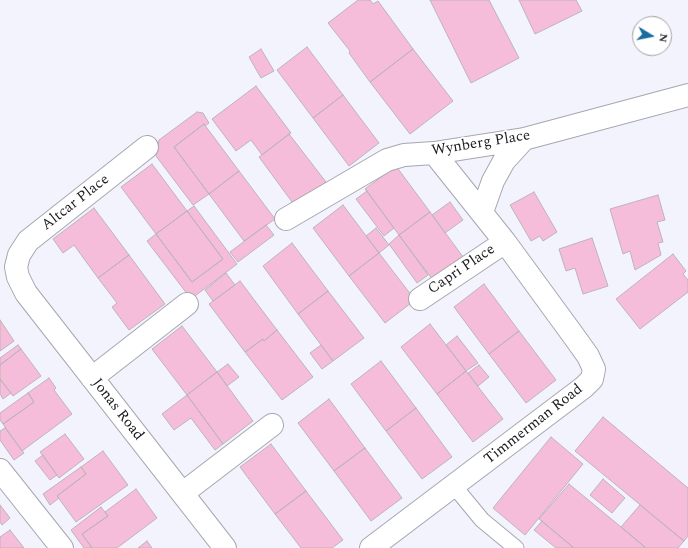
<!DOCTYPE html>
<html>
<head>
<meta charset="utf-8">
<style>
  body { margin:0 }
  #map { position:relative; width:688px; height:548px; overflow:hidden; background:#f2f3fd; font-family:Spectral,serif }
  canvas { display:block }
  .north { position:absolute; left:632px; top:16px; width:40px; height:40px; box-sizing:border-box; background:#fff; border:1px solid #a4a4a5; border-radius:50%; rotate:100deg; font-size:11px; font-weight:700; line-height:16px; text-align:center; color:#1b1b1e }
  .north::after { content:''; display:block; margin:auto; width:14px; height:18px; background:#166e9e; clip-path:polygon(50% 0,100% 100%,50% 72%,0 100%) }
</style>
</head>
<body>
<div id="map">
<canvas width="688" height="548"></canvas>
<div class="north">N</div>
</div>
<script>
const g = document.querySelector('canvas').getContext('2d');
g.lineJoin = 'round';
function fill(path, color) { g.fillStyle = color; g.fill(path, 'evenodd'); }
const toPath = rows => new Path2D(rows.map(r => 'M' + r).join(''));
function strokePath(path, color, width, dash) { g.strokeStyle = color; g.lineWidth = width; g.lineCap = dash ? 'butt' : 'round'; g.setLineDash(dash || []); g.stroke(path); }
function label(font, color, halo, rows, align = 'center') {
  g.font = font + ' Spectral,serif'; g.lineWidth = 3.5; g.setLineDash([]); g.textBaseline = 'middle'; g.strokeStyle = halo; g.fillStyle = color; for (const [text, x, y, turn = 0] of rows) {
    g.save(); g.translate(x, y); g.rotate((+turn || 0) * Math.PI / 180); g.textAlign = isNaN(turn) ? turn : align; if (halo) g.strokeText(text, 0, 0); g.fillText(text, 0, 0); g.restore();
  }
}
const building = toPath([
  [358,0,370,0,373,4,378,1,413,49,370,82,349,53,350,51,328,23,358,0],
  [430,0,489,0,519,58,471,83,430,0],
  [519,0,576,0,582,11,535,34,519,0],
  [307,47,343,95,313,118,277,70,307,47],
  [261,49,274,71,261,78,249,57,261,49],
  [413,49,453,101,410,134,370,82,413,49],
  [256,86,291,133,262,155,251,140,236,151,212,119,256,86],
  [343,95,379,143,349,166,313,118,343,95],
  [197,112,203,113,209,123,205,126,204,124,174,147,209,194,193,205,156,156,159,140,197,112],
  [204,124,239,171,209,194,174,147,204,124],
  [289,134,326,182,295,206,259,157,289,134],
  [152,164,187,211,156,234,121,187,152,164],
  [396,166,430,212,399,235,365,189,396,166],
  [239,171,275,219,244,241,209,194,239,171],
  [367,191,394,228,384,236,356,199,367,191],
  [534,192,557,232,543,241,540,236,531,241,510,205,534,192],
  [658,195,665,220,657,222,663,242,658,243,661,255,635,270,630,251,623,254,610,209,658,195],
  [450,202,463,220,445,233,432,215,450,202],
  [343,205,379,253,349,276,313,228,343,205],
  [194,206,237,264,191,299,147,241,156,234,192,282,223,259,187,211,194,206],
  [94,208,129,255,98,278,74,245,63,253,53,239,94,208],
  [187,211,223,259,192,282,156,234,187,211],
  [430,212,466,261,436,284,399,235,430,212],
  [266,225,274,235,238,262,230,252,266,225],
  [376,228,389,245,379,253,366,236,376,228],
  [399,235,428,275,417,283,389,244,399,235],
  [592,238,608,286,583,294,575,268,566,271,559,249,592,238],
  [292,243,328,291,298,314,263,266,292,243],
  [379,253,415,300,385,323,349,276,379,253],
  [673,254,686,271,683,274,688,280,688,292,640,329,616,299,673,254],
  [129,255,165,304,129,330,112,307,117,303,98,278,129,255],
  [226,273,235,285,213,301,205,290,226,273],
  [240,281,277,330,264,341,263,339,245,352,209,304,240,281],
  [484,284,519,331,489,354,454,307,484,284],
  [328,291,364,338,333,361,298,314,328,291],
  [0,320,14,341,0,351,0,320],
  [430,324,466,371,437,394,401,347,430,324],
  [182,326,217,372,187,395,152,349,182,326],
  [277,330,313,377,282,400,245,352,263,339,264,341,277,330],
  [519,331,556,380,526,403,489,354,519,331],
  [457,336,478,363,466,371,446,345,457,336],
  [18,345,21,349,0,365,0,358,18,345],
  [321,345,333,361,322,369,310,353,321,345],
  [21,349,41,376,13,396,0,379,0,365,21,349],
  [381,361,416,408,386,431,351,384,381,361],
  [228,364,239,377,227,386,217,372,228,364],
  [479,365,489,377,478,386,468,373,479,365],
  [466,371,503,419,473,442,437,394,466,371],
  [217,372,253,421,223,444,187,395,217,372],
  [49,378,56,388,54,390,72,414,22,451,3,424,34,402,28,393,49,378],
  [0,379,11,393,3,399,0,394,0,379],
  [28,393,34,402,3,424,0,420,0,413,28,393],
  [187,395,223,444,215,450,191,418,174,430,162,414,187,395],
  [329,399,365,448,334,471,298,423,329,399],
  [416,408,452,457,422,479,386,431,416,408],
  [603,417,688,488,688,536,684,541,575,451,603,417],
  [5,428,24,453,14,460,0,440,0,431,5,428],
  [65,434,84,459,59,478,40,452,65,434],
  [551,437,583,464,525,535,493,508,551,437],
  [271,444,306,491,275,514,240,467,271,444],
  [365,448,402,498,371,521,334,471,365,448],
  [103,451,128,485,76,522,57,496,86,474,81,467,103,451],
  [43,455,57,475,50,480,35,461,43,455],
  [81,467,86,474,57,496,59,498,50,505,43,494,81,467],
  [603,479,625,498,612,513,590,495,603,479],
  [569,484,621,527,646,548,574,548,539,519,569,484],
  [136,489,157,518,117,548,92,548,82,534,108,516,105,512,136,489],
  [306,491,343,540,332,548,301,548,275,514,306,491],
  [0,505,10,518,2,525,0,522,0,505],
  [640,505,684,541,678,548,646,548,621,527,640,505],
  [101,507,108,516,82,534,92,548,84,548,71,530,101,507],
  [542,521,574,548,556,548,534,530,542,521],
  [10,530,24,548,0,548,0,537,10,530],
  [147,541,152,548,138,548,147,541]
]);
const lane = toPath([
  [454,486,482,520,516,548]
]);
const street = toPath([
  [147,147,28,241,19,255,16,267,18,277,26,293,225,548],
  [482,212,493,181,504,161,524,139],
  [286,219,387,160,404,155,434,153,524,139,688,95],
  [420,299,505,242],
  [92,378,187,304],
  [0,470,62,548],
  [183,493,272,425],
  [371,548,584,387,592,379,594,369,588,356,573,335,505,242,434,153]
]);
const streetNames = [
  ["Wynberg Place",481,144,-9],
  ["Altcar Place",76,203,-38],
  ["Capri Place",462,270,-34],
  ["Jonas Road",117,410,52],
  ["Timmerman Road",534,425,-38]
];
fill(building, '#f5bdd9');
strokePath(building, '#beb3b8', 1);
strokePath(lane, '#a6a7b1', 17);
strokePath(street, '#a6a7b1', 24);
strokePath(lane, '#fff', 15);
strokePath(street, '#fff', 22);
label('15px', '#1b1b1e', '#fff', streetNames);
</script>
</body>
</html>
